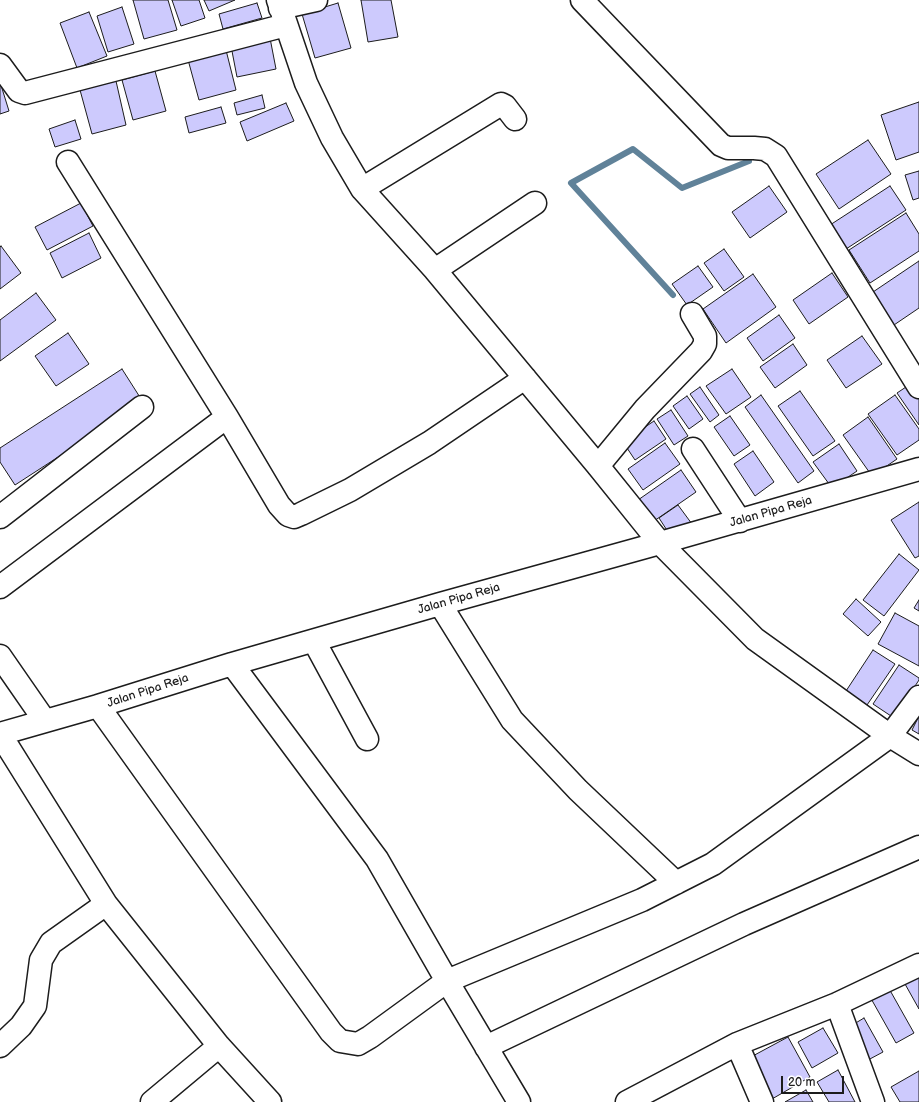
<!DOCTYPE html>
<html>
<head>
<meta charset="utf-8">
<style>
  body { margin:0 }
  #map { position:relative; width:919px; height:1102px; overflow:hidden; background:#fff; font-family:"Balsamiq Sans",sans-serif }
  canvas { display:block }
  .scale { position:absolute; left:781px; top:1076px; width:63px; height:18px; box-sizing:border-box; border:2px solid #1c1c1c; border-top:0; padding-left:5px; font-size:12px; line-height:14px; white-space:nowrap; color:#1c1c1c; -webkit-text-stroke:3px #fff; paint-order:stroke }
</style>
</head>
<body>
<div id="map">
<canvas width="919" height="1102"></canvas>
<div class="scale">20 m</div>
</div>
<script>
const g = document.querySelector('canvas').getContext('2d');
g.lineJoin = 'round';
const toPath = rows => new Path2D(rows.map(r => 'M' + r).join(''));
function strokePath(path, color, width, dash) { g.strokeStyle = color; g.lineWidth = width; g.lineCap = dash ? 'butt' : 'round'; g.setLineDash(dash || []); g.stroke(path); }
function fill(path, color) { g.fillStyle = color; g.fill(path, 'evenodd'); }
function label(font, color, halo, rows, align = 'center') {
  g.font = font + ' "Balsamiq Sans",sans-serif'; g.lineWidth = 3; g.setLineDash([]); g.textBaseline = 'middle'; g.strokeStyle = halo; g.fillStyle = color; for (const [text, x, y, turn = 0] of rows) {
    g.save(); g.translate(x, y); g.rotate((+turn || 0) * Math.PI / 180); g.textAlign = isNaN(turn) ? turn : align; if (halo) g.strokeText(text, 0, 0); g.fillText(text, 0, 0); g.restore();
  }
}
const stream = toPath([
  [673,295,571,183,633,149,682,188,749,161]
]);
const building = toPath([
  [133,0,168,0,177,30,144,39,133,0],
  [172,0,199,0,205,18,181,26,172,0],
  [204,0,235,0,209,11,204,0],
  [361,0,391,0,398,37,368,42,361,0],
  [257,3,262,18,223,29,219,14,257,3],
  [338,3,351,48,315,58,302,14,338,3],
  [122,7,134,44,108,52,97,16,122,7],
  [89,12,107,56,77,68,60,23,89,12],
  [270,38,276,69,237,77,231,46,270,38],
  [225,46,236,90,199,100,187,56,225,46],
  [155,71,166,111,133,120,122,80,155,71],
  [116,81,126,125,92,134,80,90,116,81],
  [0,82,9,111,0,114,0,82],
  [262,95,265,108,237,115,234,103,262,95],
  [919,102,919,152,896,160,881,115,919,102],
  [286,103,294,121,247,141,240,122,286,103],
  [221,107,226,123,189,133,185,117,221,107],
  [75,120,81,139,55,147,49,129,75,120],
  [868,140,891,174,839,209,816,174,868,140],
  [919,171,919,198,913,200,905,175,919,171],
  [769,186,787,212,750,238,732,212,769,186],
  [890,186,906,210,846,249,830,225,890,186],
  [81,203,93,226,47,250,35,227,81,203],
  [906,213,919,234,919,251,870,283,849,250,906,213],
  [89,233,101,258,62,278,50,253,89,233],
  [1,246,21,273,0,289,0,247,1,246],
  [724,249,744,277,724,291,704,263,724,249],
  [919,261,919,308,891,327,870,294,919,261],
  [698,266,713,287,687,305,672,284,698,266],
  [832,273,848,297,809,324,793,300,832,273],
  [753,274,776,307,726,343,703,309,753,274],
  [36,293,56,320,0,361,0,320,36,293],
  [779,315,795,338,763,361,747,338,779,315],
  [68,333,89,364,56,386,35,356,68,333],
  [862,336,882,364,846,388,827,360,862,336],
  [793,344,807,365,775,388,760,367,793,344],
  [122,369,143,402,15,485,0,462,0,448,122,369],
  [732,369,751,397,726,414,706,386,732,369],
  [912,383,919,392,919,425,897,393,912,383],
  [700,387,719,415,710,422,690,394,700,387],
  [800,391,835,441,813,456,778,406,800,391],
  [761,395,814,471,798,483,745,407,761,395],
  [895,395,919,429,919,440,897,455,868,414,895,395],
  [687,396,703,419,689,429,673,406,687,396],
  [671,410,688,436,674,445,657,419,671,410],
  [730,416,750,445,734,456,714,427,730,416],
  [868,417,897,459,872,476,843,435,868,417],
  [654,421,666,439,635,460,623,442,654,421],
  [665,443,680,464,643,490,628,469,665,443],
  [839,444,857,471,832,488,813,462,839,444],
  [753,451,774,482,755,496,734,464,753,451],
  [681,470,696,492,654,521,638,500,681,470],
  [919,502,919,556,915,558,891,520,919,502],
  [678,505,692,524,672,538,659,518,678,505],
  [899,554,919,570,884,616,863,600,899,554],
  [856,599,881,622,868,636,843,614,856,599],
  [919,600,919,611,914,608,919,600],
  [895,613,919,626,919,666,878,644,895,613],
  [873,650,895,664,867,705,846,691,873,650],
  [899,665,919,678,919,680,894,718,873,704,899,665],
  [919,716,919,734,912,730,919,716],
  [919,976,919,1009,905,984,919,976],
  [887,985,914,1033,896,1043,869,995,887,985],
  [864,1018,883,1052,868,1060,849,1027,864,1018],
  [823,1028,838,1053,812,1068,798,1042,823,1028],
  [788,1037,810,1077,772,1099,749,1058,788,1037],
  [838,1070,855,1102,829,1102,817,1082,838,1070],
  [919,1071,919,1102,900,1102,891,1087,919,1071],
  [806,1090,813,1102,785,1102,806,1090]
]);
const minor = toPath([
  [278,0,306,83,332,138,362,189,435,270,598,466,660,543,755,639,890,736,919,754],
  [582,0,721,145,728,148,754,148,765,149,776,156,919,387],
  [280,8,316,0],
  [0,65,19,91,25,93,286,25],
  [68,162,227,417,279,505,288,515,294,517,301,514,350,490,429,443,525,378],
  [362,189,501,104,505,106,515,119],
  [435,270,535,203],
  [693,449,740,521],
  [598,466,645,409,701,351,705,344,705,336,692,314],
  [0,517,142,407],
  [0,587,227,417],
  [440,604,512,720,578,790,676,883],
  [314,641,367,739],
  [0,656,45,721],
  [232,664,377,859,447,981,519,1102],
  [98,706,331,1032,340,1041,358,1044,370,1037,447,981,642,900,713,864,890,736,919,697],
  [837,1004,873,1102],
  [737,1044,762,1102],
  [0,1046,21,1026,35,1006,41,960,51,943,106,904],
  [486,1047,744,924,919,847],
  [152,1102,219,1046],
  [270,1102,219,1046,106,904,0,734,98,706,232,664,440,604,660,543,919,469],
  [627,1102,737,1044,837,1004,919,965]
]);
const streetNames = [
  ["Jalan Pipa Reja",771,512,-16],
  ["Jalan Pipa Reja",459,599,-16],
  ["Jalan Pipa Reja",148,691,-18]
];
strokePath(stream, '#608299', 6);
fill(building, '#cdcafd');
strokePath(building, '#1c1c1c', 1);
strokePath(minor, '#1c1c1c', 25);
strokePath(minor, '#fff', 22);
label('12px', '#1c1c1c', '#fff', streetNames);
</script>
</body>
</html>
